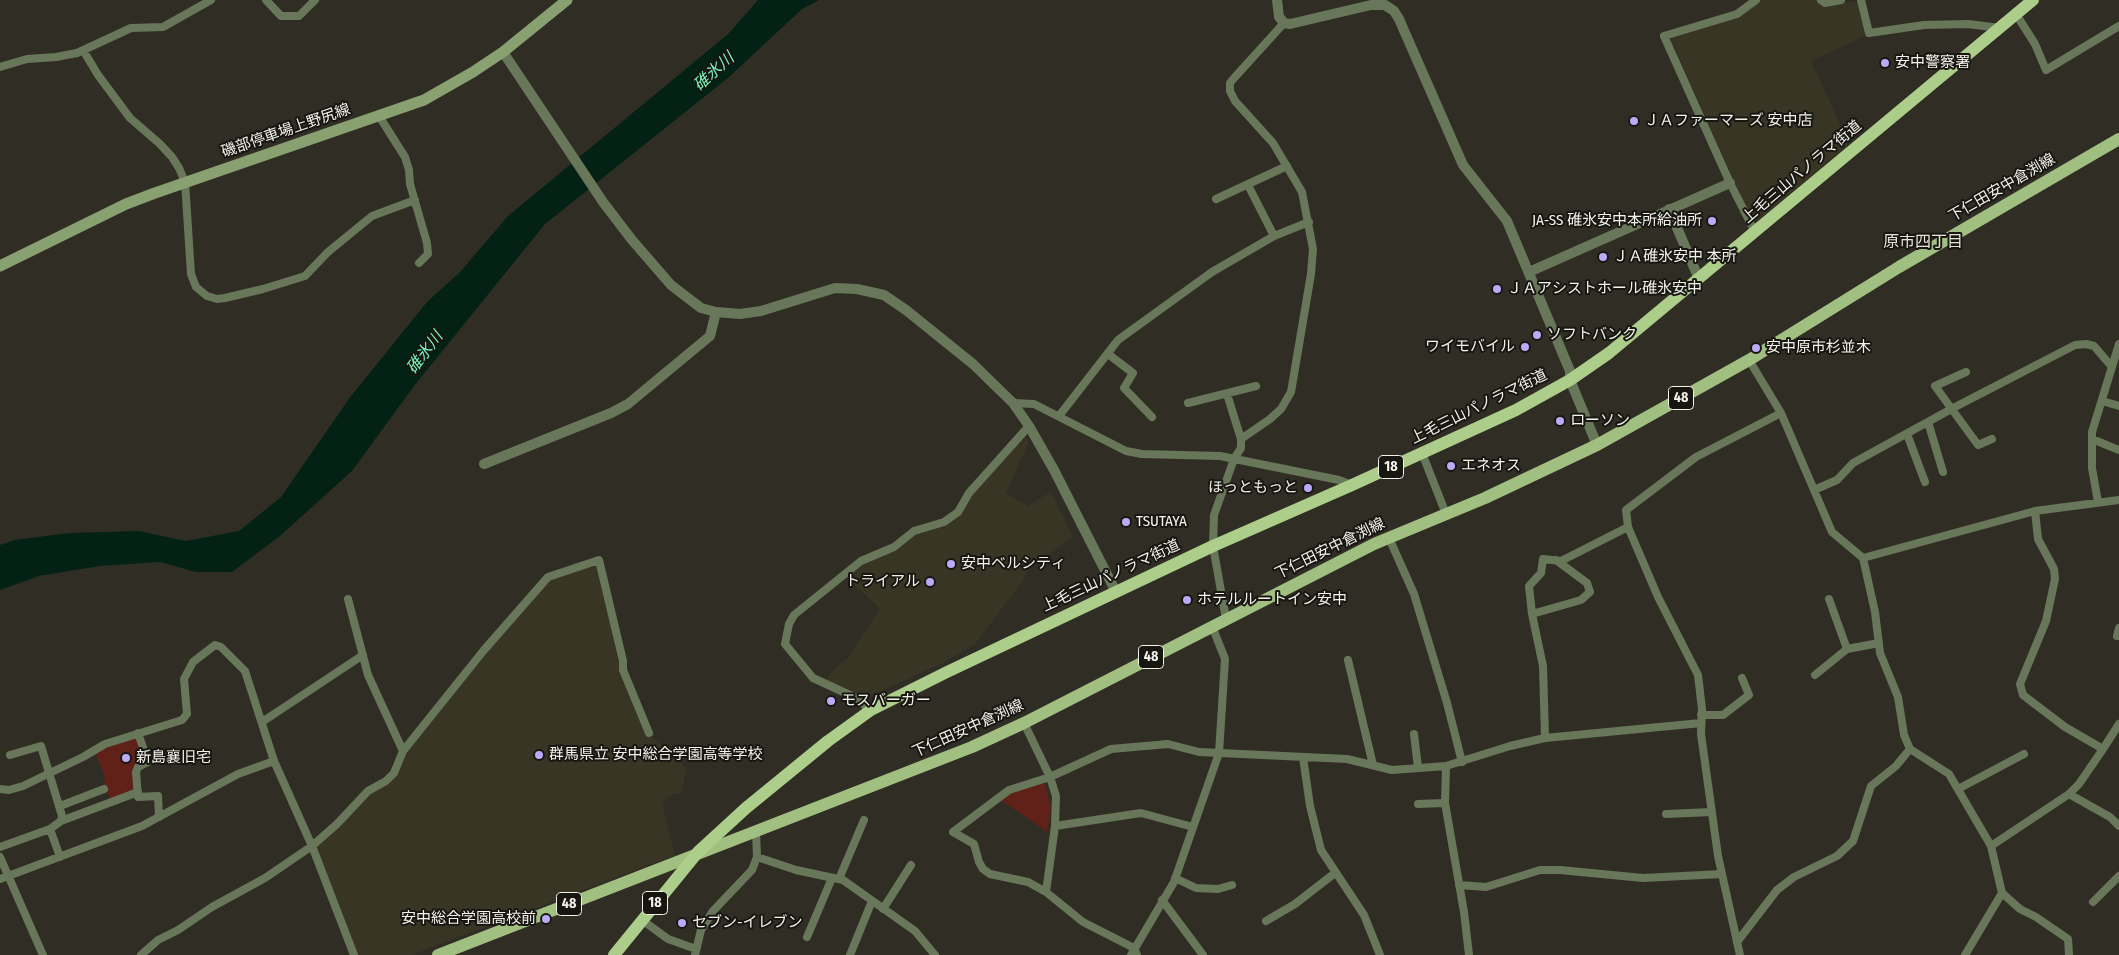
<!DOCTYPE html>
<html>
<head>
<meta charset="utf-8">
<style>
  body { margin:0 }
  canvas { display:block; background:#302e24 }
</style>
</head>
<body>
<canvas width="2119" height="955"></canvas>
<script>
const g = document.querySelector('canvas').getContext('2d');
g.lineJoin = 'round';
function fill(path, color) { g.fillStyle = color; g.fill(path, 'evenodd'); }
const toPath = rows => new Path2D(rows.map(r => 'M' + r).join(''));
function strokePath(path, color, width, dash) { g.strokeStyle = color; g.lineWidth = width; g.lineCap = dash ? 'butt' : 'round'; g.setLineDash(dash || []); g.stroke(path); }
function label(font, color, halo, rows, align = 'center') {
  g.font = font + ' "Fira Sans Condensed","Noto Sans JP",sans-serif'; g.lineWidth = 4; g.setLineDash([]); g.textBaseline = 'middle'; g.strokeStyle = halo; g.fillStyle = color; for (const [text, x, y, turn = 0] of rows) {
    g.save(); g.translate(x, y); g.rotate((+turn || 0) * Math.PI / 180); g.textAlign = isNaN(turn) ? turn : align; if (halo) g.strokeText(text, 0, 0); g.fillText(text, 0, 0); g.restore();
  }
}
const built = toPath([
  [1760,0,1817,0,1825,6,1858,1,1867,35,1811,61,1849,144,1758,221,1751,219,1670,37,1739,15],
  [1022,435,1029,441,1006,493,1028,506,1051,492,1073,537,1029,568,1021,583,975,644,945,662,865,698,826,680,839,665,847,659,880,609,849,579,849,574,866,562,915,533,944,524],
  [595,563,599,566,621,675,626,681,648,734,678,760,686,769,682,793,673,794,662,803,675,855,411,955,358,955,317,848,318,844,369,794,387,784,406,751,446,699,544,584,555,576]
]);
const green = toPath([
  [136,736,144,760,140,762,135,790,111,800,105,787,104,774,95,752],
  [1045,783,1051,808,1047,832,1001,800,1011,792]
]);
const water = toPath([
  [758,0,819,0,802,9,728,78,545,224,414,386,352,471,280,536,232,572,196,572,160,562,100,566,39,576,0,590,0,545,14,540,69,533,139,531,186,541,239,531,281,497,351,396,427,302,460,272,508,216,728,34]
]);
const minor = toPath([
  [266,0,281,16,299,16,315,0],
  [1821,0,1825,3,1841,0],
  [1861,0,1869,33,1924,25,1968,24,2000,28],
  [2016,14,2035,44,2046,70,2119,26],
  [83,50,98,75,130,118,160,144,172,157,179,168,185,182,191,274,196,287,207,296,217,299,225,298,263,289,305,276,328,252,372,216,415,200],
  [0,67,27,59,56,57,77,53,131,28,163,27,211,0],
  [379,116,405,157,409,170,410,184,427,243,428,254,419,263],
  [1248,185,1274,236],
  [1216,199,1287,166],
  [1755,232,1730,183,1664,36,1737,14,1756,0],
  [1108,354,1133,373,1124,388,1152,417],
  [1749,360,1781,413,1832,532,1863,558,1875,612,1880,653,1898,697,1904,735,1910,749,1949,774,1991,846,2002,893,2020,909,2036,917,2068,939,2069,955],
  [1966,372,1935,386,1978,445,1992,439],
  [1227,394,1241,439],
  [2102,401,2119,406],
  [1013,403,1034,404,1126,451,1142,454,1220,456,1339,480,1352,485],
  [1188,403,1256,386],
  [1059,416,1118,340,1212,272,1274,236,1309,222],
  [1928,422,1943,472],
  [1907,434,1925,482],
  [2092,439,2119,450],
  [1422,453,1446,514],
  [1814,490,1837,480,1853,463,1955,407,2075,345,2086,344,2094,346,2112,367],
  [2098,502,2092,468,2092,432,2119,344],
  [1389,538,1414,594,1447,703,1462,762],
  [1863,558,2035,511,2119,500],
  [1556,560,1587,583,1590,592,1581,600,1532,614,1529,586,1541,573,1543,559,1561,561,1628,527],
  [348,599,368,675,403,751],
  [1829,599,1847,649],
  [1532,614,1543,666,1545,738],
  [1226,619,1213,546,1214,515,1234,459,1241,448,1241,439,1270,419,1281,409,1291,392,1311,274,1313,249,1302,192,1273,143,1235,101,1230,91,1230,83,1235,77,1284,23],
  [2119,628,2117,636,2119,636],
  [1348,660,1373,765],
  [1815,675,1847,649,1879,643],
  [871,710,852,696,813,678,785,644,789,624,794,615,861,561,894,547,914,531,944,522,958,512,969,493,1029,426],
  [1701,715,1723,715,1749,695,1742,678],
  [262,722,363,655],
  [1024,723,1050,777,1056,796,1055,826,1046,892],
  [138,733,148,762,138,767,136,772,138,797,158,796,159,817],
  [1414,734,1418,768],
  [2103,749,2119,724],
  [1303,757,1310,806,1321,850,1364,915,1380,955],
  [1446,766,1445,803,1464,912,1469,955],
  [0,789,9,790,23,786,83,757,105,744,182,720,187,714,184,679,193,662,215,645,221,647,245,671,274,761,312,846,354,955],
  [1958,789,2024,754],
  [2069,794,2110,817,2119,826],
  [1418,804,1445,803],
  [60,806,104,789],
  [1666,814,1712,812],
  [61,821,138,792],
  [1055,826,1141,813,1193,827],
  [50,829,60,857],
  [1991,846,2069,794,2079,784,2103,749,2065,727,2023,695,2020,684,2046,621,2055,579,2054,569,2038,539,2035,511],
  [0,847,50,829,61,821,62,816,41,746,10,755],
  [0,857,43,955],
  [757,857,796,870,843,880,915,931,935,955],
  [1175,878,1196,888,1218,889,1232,885],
  [0,879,142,826,238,774,274,761],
  [839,879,864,820],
  [1459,885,1486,887,1540,870,1560,870,1643,878,1722,874],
  [1162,900,1203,955],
  [2093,902,2119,876],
  [883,909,911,865],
  [642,920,668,939,696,949],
  [1266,921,1295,904,1335,873],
  [807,937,832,878],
  [1737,942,1777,890,1794,877,1837,856,1853,841,1871,786,1896,766,1910,749],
  [141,955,158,940,178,930,212,907,265,878,312,846,337,824,368,791,386,781,394,773,403,751,484,650,548,577,599,560,623,661,623,670,649,733],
  [695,955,701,930,713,911,752,870,757,857,756,832],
  [850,955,872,901],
  [1131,955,1174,882,1219,753,1225,659,1212,626],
  [1137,955,1134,948,1083,922,1046,892,1028,882,990,874,983,869,979,862,974,844,953,832,1009,790,1050,777,1111,749,1168,744,1199,752,1347,759,1392,770,1446,766,1510,746,1545,738,1701,723],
  [1740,955,1718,856,1701,734,1702,709,1698,675,1658,597,1628,527,1626,510,1696,457,1781,413],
  [1965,955,2002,893]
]);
const tertiary = toPath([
  [1277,0,1279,17,1284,23,1290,24,1371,5,1385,5,1394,11,1399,19,1463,165,1507,221,1570,371,1570,380,1597,445],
  [503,52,603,202,632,240,671,285,701,308,716,312,740,314,761,311,835,288,857,289,884,295,906,310,973,364,1013,403,1029,426,1054,470,1116,592],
  [1669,209,1699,279],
  [1529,272,1730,183],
  [484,464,611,413,628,404,710,336,716,312]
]);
const secondary = toPath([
  [0,266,126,204,155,193,424,100,473,72,503,52,567,0]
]);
const primary = toPath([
  [438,955,972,747,1024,723,1374,544,1485,498,1597,445,1749,360,1899,267,2119,139]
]);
const trunk = toPath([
  [614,955,698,852,746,808,828,741,871,710,947,672,1213,546,1352,485,1516,410,1570,380,1609,353,2033,0]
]);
const markers = [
  [1885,63,5,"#b9abf7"],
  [1634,121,5,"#b9abf7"],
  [1712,221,5,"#b9abf7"],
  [1603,257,5,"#b9abf7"],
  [1497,289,5,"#b9abf7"],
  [1537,335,5,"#b9abf7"],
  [1525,347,5,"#b9abf7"],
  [1756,348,5,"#b9abf7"],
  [1560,421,5,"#b9abf7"],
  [1451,466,5,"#b9abf7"],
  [1308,488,5,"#b9abf7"],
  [1126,522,5,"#b9abf7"],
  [951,564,5,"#b9abf7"],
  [930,582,5,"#b9abf7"],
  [1187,600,5,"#b9abf7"],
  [831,701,5,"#b9abf7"],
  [539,755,5,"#b9abf7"],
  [126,758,5,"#b9abf7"],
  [546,919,5,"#b9abf7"],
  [682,923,5,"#b9abf7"]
];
const shields = [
  [1681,398,25],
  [1391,467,25],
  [1151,657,25],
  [655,903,25],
  [569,904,25]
];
const shieldNames = [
  ["48",1681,398],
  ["18",1391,467],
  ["48",1151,657],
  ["18",655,903],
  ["48",569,904]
];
const poiNames = [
  ["安中警察署",1895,63],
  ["ＪＡファーマーズ 安中店",1644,121],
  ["JA-SS 碓氷安中本所給油所",1702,221,"right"],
  ["ＪＡ碓氷安中 本所",1613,257],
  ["ＪＡアシストホール碓氷安中",1507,289],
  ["ソフトバンク",1547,335],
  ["ワイモバイル",1515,347,"right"],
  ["安中原市杉並木",1766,348],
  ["ローソン",1570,421],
  ["エネオス",1461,466],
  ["ほっともっと",1298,488,"right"],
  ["TSUTAYA",1136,522],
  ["安中ベルシティ",961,564],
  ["トライアル",920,582,"right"],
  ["ホテルルートイン安中",1197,600],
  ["モスバーガー",841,701],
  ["群馬県立 安中総合学園高等学校",549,755],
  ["新島襄旧宅",136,758],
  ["安中総合学園高校前",536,919,"right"],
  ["セブン-イレブン",692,923]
];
const streetNames = [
  ["磯部停車場上野尻線",286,131,-19],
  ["上毛三山パノラマ街道",1802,172,-40],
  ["下仁田安中倉渕線",2002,188,-30],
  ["上毛三山パノラマ街道",1479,407,-26],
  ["下仁田安中倉渕線",1330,549,-26],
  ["上毛三山パノラマ街道",1111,576,-25],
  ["下仁田安中倉渕線",968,729,-24]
];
const waterNames = [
  ["碓氷川",714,72,-42],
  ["碓氷川",425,353,-53]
];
const neighbourhoodNames = [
  ["原市四丁目",1923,243]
];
fill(built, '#393525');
fill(green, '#5f2118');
fill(water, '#042115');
strokePath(minor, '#687759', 8);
strokePath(tertiary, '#687759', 10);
strokePath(secondary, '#89a070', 11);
strokePath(primary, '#a2bf82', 12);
strokePath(trunk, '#adce8a', 12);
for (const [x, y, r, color] of markers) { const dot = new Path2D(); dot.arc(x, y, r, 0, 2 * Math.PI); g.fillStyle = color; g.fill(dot); strokePath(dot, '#171611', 2); }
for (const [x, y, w] of shields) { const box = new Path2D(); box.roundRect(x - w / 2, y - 11.5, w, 23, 4); g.fillStyle = '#171611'; g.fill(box); strokePath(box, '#f2f1ea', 1); }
label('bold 14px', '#f2f1ea', null, shieldNames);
label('15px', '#f2f1ea', '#171611', poiNames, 'left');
label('15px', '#f2f1ea', '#171611', streetNames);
label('italic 16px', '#7af4bd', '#171611', waterNames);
label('16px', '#e5e2d5', '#171611', neighbourhoodNames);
</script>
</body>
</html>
